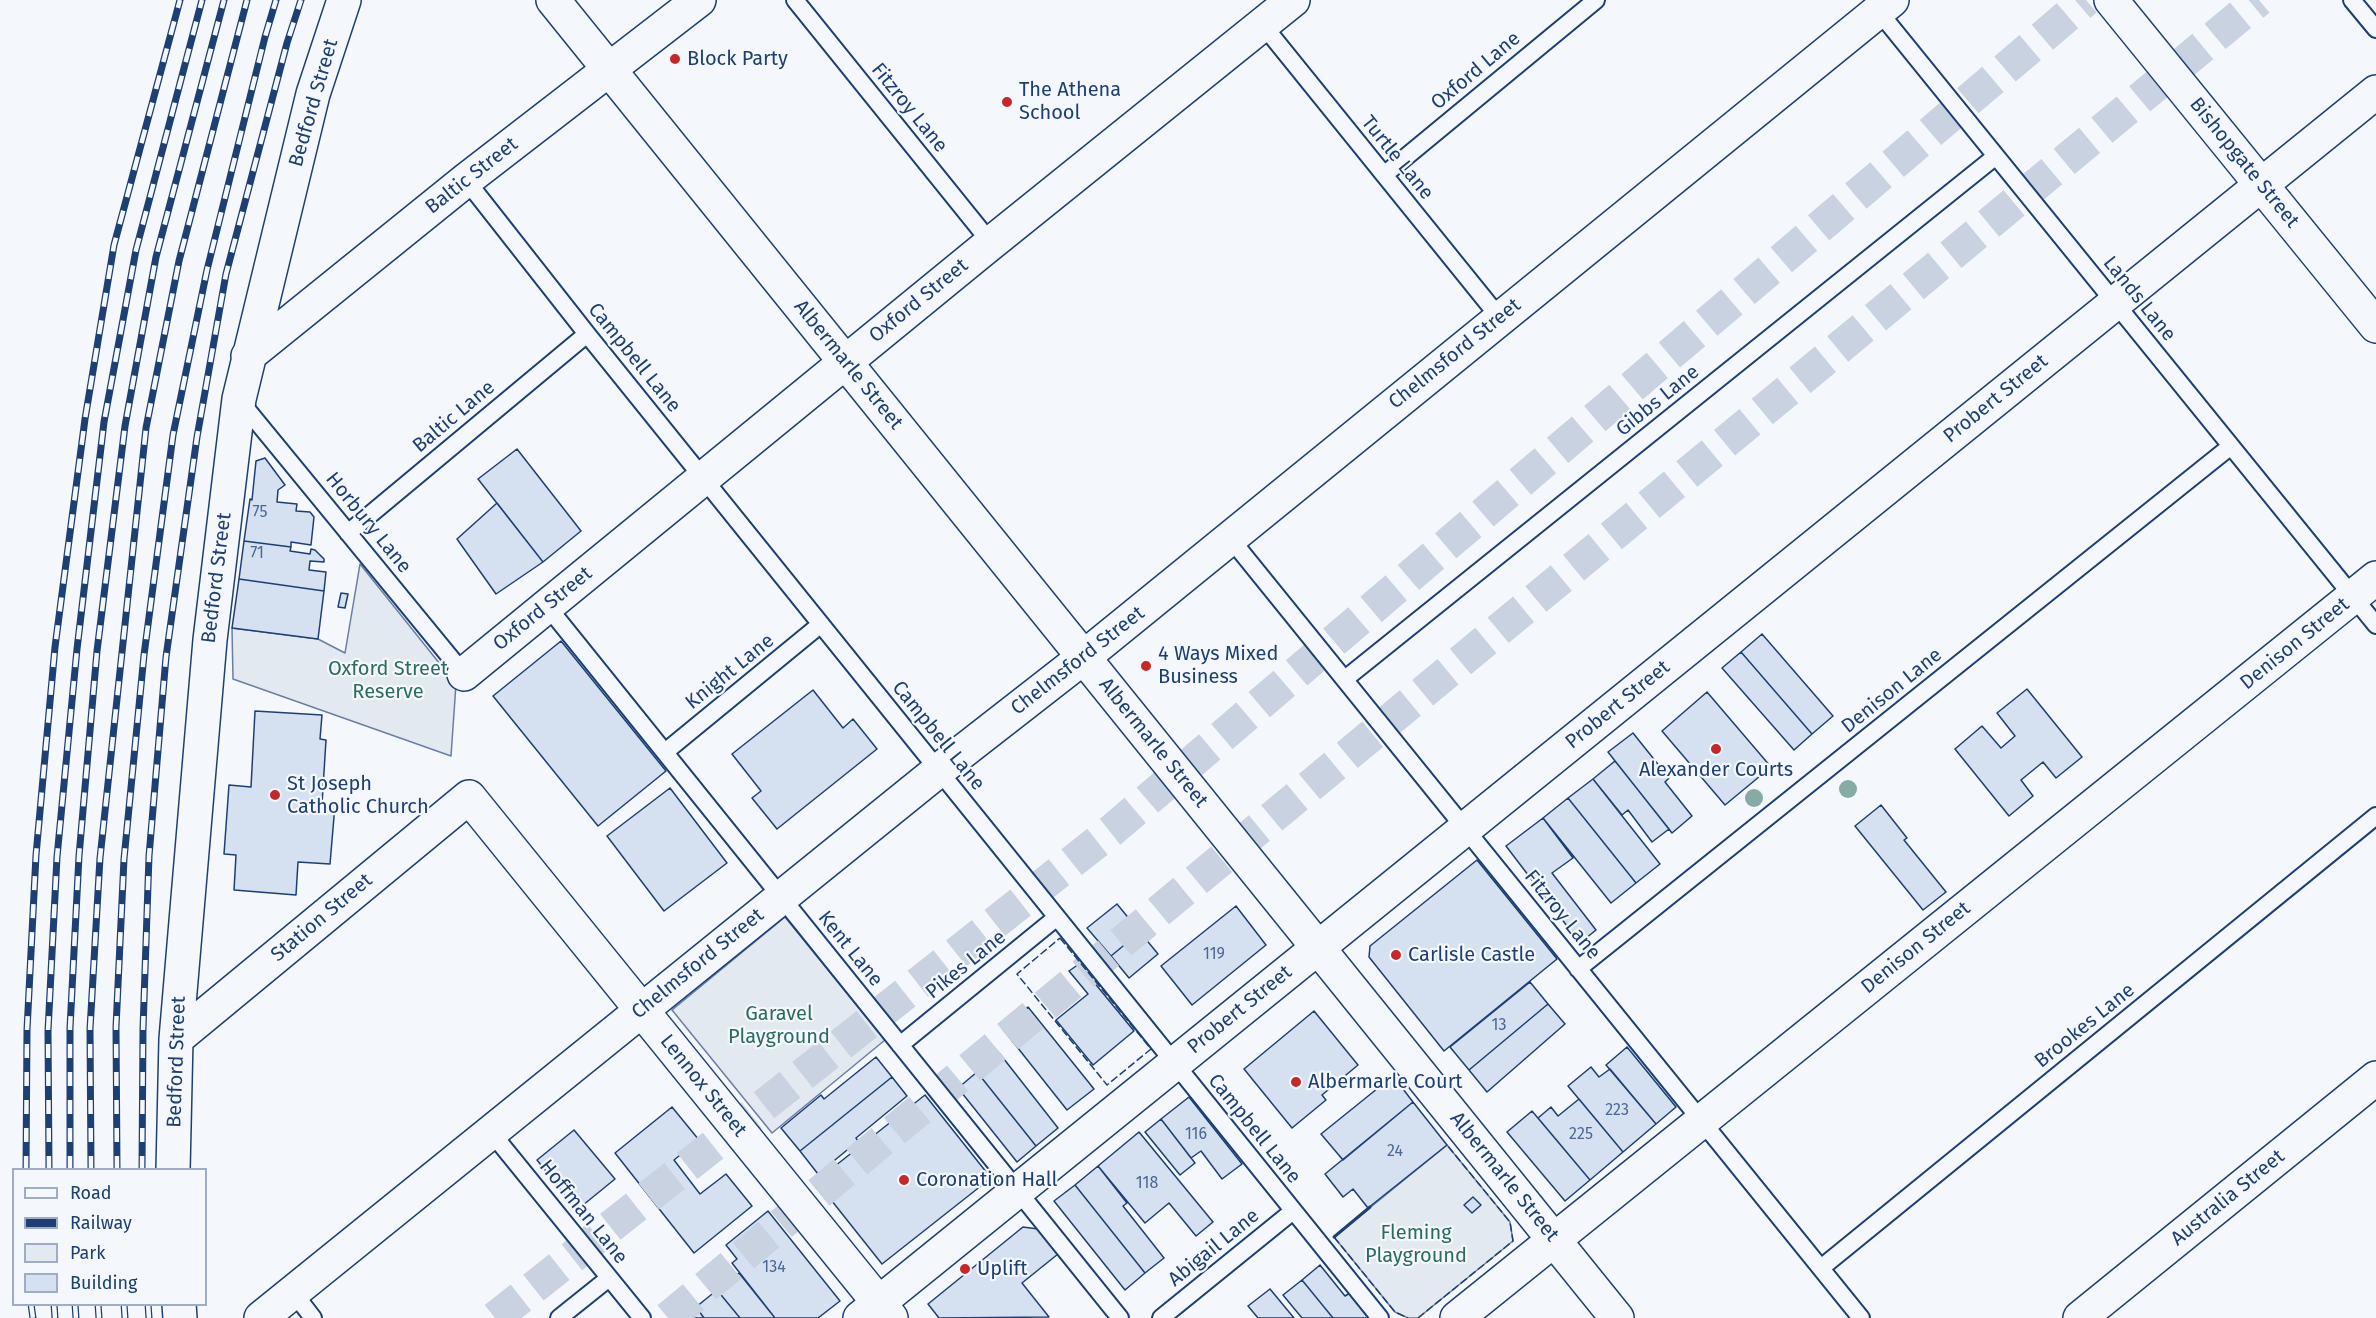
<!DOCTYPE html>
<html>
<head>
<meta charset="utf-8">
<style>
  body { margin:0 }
  #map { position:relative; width:2376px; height:1318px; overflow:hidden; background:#f4f7fb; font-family:"Fira Sans",sans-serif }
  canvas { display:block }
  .legend { position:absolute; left:12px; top:1168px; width:195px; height:138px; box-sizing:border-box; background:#f4f7fb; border:2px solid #9eadc5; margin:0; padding:8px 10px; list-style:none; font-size:18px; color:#1d3f73 }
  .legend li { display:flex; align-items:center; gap:12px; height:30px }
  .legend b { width:30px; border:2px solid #9eadc5 }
</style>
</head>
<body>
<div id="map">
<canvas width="2376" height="1318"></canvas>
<ul class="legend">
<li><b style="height:8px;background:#f4f7fb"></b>Road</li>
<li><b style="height:8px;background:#1d3f73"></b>Railway</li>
<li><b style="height:16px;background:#e3e9f0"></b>Park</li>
<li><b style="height:16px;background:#d5e0f0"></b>Building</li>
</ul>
</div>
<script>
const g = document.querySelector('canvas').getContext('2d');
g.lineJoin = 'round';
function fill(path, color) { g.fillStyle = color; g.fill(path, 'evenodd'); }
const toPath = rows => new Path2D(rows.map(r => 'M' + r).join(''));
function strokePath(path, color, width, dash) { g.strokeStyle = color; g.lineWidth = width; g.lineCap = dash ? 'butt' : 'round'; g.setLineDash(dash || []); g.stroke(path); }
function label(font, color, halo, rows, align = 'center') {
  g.font = font + ' "Fira Sans",sans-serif'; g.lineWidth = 4.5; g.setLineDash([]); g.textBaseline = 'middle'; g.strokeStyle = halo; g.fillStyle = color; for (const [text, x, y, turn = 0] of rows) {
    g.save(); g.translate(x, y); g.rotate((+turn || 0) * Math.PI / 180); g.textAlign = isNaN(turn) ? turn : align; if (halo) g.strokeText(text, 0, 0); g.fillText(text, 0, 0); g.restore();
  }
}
const green = toPath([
  [360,564,456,684,451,756,233,679,232,628,318,639,345,653,360,564],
  [785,917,885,1040,772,1133,672,1010,785,917],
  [1447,1145,1510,1222,1513,1241,1418,1318,1408,1318,1395,1312,1334,1237,1447,1145]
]);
const building = toPath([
  [517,449,581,531,543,562,478,479,517,449],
  [265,458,285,485,278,490,277,502,297,504,296,511,310,512,314,517,311,545,291,542,291,547,244,541,250,499,252,500,256,461,265,458],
  [497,503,543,562,496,594,457,539,497,503],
  [244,541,291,547,290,551,310,554,311,549,315,550,324,559,324,562,310,561,309,570,326,572,324,591,239,579,244,541],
  [239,579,324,591,318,639,232,628,239,579],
  [341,593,348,594,345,608,338,607,341,593],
  [1762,634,1833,716,1812,734,1741,652,1762,634],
  [561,641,666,771,598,826,493,696,561,641],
  [1741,652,1812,734,1794,750,1722,668,1741,652],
  [2027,689,2082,757,2056,778,2043,762,2021,780,2033,796,2009,816,1955,749,1982,726,2001,748,2015,736,1997,713,2027,689],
  [813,690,843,728,853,719,877,749,777,829,752,798,761,791,732,754,813,690],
  [1707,692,1771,767,1725,805,1662,731,1707,692],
  [255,711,322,715,320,739,326,740,322,804,335,805,330,864,298,862,296,895,234,890,236,855,224,854,229,785,251,787,255,711],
  [1633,733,1669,778,1665,782,1692,816,1672,833,1608,752,1633,733],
  [1615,761,1669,829,1652,842,1628,810,1622,815,1593,779,1615,761],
  [1593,779,1660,864,1636,883,1568,798,1593,779],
  [670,788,727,863,664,911,607,836,670,788],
  [1568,798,1636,883,1611,903,1543,818,1568,798],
  [1881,805,1907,838,1904,840,1946,892,1923,910,1855,826,1881,805],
  [1543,818,1573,858,1552,873,1596,930,1580,943,1506,846,1543,818],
  [1477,860,1557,959,1444,1051,1369,957,1370,946,1477,860],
  [1117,904,1140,932,1111,956,1087,928,1117,904],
  [1236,906,1266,945,1192,1005,1161,966,1236,906],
  [1140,932,1158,954,1129,978,1111,956,1140,932],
  [1079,964,1134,1031,1093,1065,1056,1020,1088,994,1069,971,1079,964],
  [1530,982,1548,1004,1469,1070,1450,1047,1530,982],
  [1548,1004,1565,1024,1487,1092,1469,1070,1548,1004],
  [1028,1007,1094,1089,1067,1110,1002,1028,1028,1007],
  [1314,1011,1358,1065,1322,1095,1326,1100,1292,1128,1244,1069,1314,1011],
  [1627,1047,1676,1107,1656,1124,1606,1065,1627,1047],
  [1000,1054,1058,1128,1036,1146,977,1072,1000,1054],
  [876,1057,892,1077,800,1151,781,1128,821,1095,824,1099,876,1057],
  [1591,1067,1599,1077,1610,1069,1656,1124,1623,1152,1568,1086,1591,1067],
  [977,1072,1036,1146,1017,1162,958,1088,977,1072],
  [1393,1076,1413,1102,1343,1160,1321,1134,1393,1076],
  [892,1077,907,1096,856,1138,858,1141,818,1174,800,1151,892,1077],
  [925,1095,991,1178,882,1264,816,1181,925,1095],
  [1189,1097,1242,1164,1222,1179,1201,1151,1191,1158,1161,1119,1189,1097],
  [1579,1099,1623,1152,1590,1180,1538,1118,1551,1107,1558,1116,1579,1099],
  [1413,1102,1447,1145,1368,1208,1353,1189,1343,1197,1325,1174,1413,1102],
  [672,1107,699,1140,674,1160,700,1194,726,1174,752,1206,694,1253,615,1153,672,1107],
  [1532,1111,1590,1180,1565,1201,1507,1132,1532,1111],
  [1161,1119,1195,1163,1180,1175,1145,1132,1161,1119],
  [574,1130,615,1179,577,1210,537,1160,574,1130],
  [1139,1132,1213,1222,1196,1236,1169,1203,1145,1223,1098,1166,1139,1132],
  [1098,1166,1127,1203,1123,1206,1164,1258,1145,1273,1075,1185,1098,1166],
  [1075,1185,1145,1273,1125,1290,1054,1201,1075,1185],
  [1473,1197,1481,1205,1472,1213,1464,1205,1473,1197],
  [768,1211,840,1301,818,1318,775,1318,732,1263,737,1259,726,1245,768,1211],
  [1023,1227,1038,1229,1058,1254,1022,1283,1049,1317,939,1318,928,1304,1023,1227],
  [1320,1265,1345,1296,1350,1293,1369,1318,1333,1318,1302,1280,1320,1265],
  [739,1273,775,1318,740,1318,717,1290,739,1273],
  [1302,1280,1333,1318,1302,1318,1283,1295,1302,1280],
  [1270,1289,1294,1318,1258,1318,1248,1306,1270,1289],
  [717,1290,740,1318,704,1318,696,1307,717,1290],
  [696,1307,704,1318,682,1318,696,1307]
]);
const highwayTunnel = toPath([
  [495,1318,1111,831,2086,0],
  [668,1318,2259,0]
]);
const lane = toPath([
  [795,0,991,243],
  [2352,0,2376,29],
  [1876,8,2376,625],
  [1263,25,1499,317],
  [1384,175,1596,0],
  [466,180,587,334,1380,1318],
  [240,401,464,674],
  [348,533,587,334],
  [1230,538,1861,1318],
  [547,606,1120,1318],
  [1345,679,1996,156],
  [665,752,821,624],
  [1578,969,2231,446],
  [900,1045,1057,917],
  [491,1132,642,1318],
  [1821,1268,2376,816],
  [293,1292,313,1318],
  [559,1318,609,1278],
  [1161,1318,1293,1211]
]);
const street = toPath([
  [553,0,1617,1318],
  [2111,0,2376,326],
  [248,356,466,180,699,0],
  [464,674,980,252,1293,0],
  [176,1039,469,797,891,1318],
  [173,1170,176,1039,210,640,239,399,313,94,344,0],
  [179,1304,180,1318],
  [261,1318,939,770,1084,657,1892,0],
  [860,1318,2376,92],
  [1457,1318,2376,578],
  [2080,1318,2376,1078]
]);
const rail = toPath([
  [26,1170,27,1030,36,855,55,647,85,419,114,245,180,0],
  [49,1170,48,1031,57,857,77,649,104,422,136,250,202,0],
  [70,1170,70,1028,79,856,97,651,125,426,156,257,224,0],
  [91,1170,90,1029,100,858,146,428,179,261,247,0],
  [117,1170,116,1027,124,859,144,655,173,435,207,270,265,37,276,0],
  [142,1170,143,1029,149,856,166,657,197,437,226,274,287,43,301,0],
  [31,1304,33,1318],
  [54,1304,55,1318],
  [75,1304,76,1318],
  [98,1304,99,1318],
  [124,1304,125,1318],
  [148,1304,149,1318]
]);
const fence = toPath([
  [1060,938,1151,1049,1107,1085,1017,974,1060,938],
  [1334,1237,1395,1312,1408,1318],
  [1418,1318,1513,1241,1510,1222,1447,1145]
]);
const wall = toPath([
  [1334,1237,1370,1207]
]);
const trees = [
  [1848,789],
  [1754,798]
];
const markers = [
  [675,59,6,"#c62828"],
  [1007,102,6,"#c62828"],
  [1146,666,6,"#c62828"],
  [1716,749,6,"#c62828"],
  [275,795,6,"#c62828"],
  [1396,955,6,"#c62828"],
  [1296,1082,6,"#c62828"],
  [904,1180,6,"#c62828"],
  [965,1269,6,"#c62828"]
];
const numberNames = [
  ["75",260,513],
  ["71",257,554],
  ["119",1214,955],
  ["13",1499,1026],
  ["223",1617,1111],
  ["116",1196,1135],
  ["225",1581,1135],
  ["24",1395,1152],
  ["118",1147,1184],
  ["134",774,1268]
];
const poiNames = [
  ["Block Party",687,59],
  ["The Athena",1019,90],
  ["School",1019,113],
  ["4 Ways Mixed",1158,654],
  ["Business",1158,677],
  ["Alexander Courts",1716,770,"center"],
  ["St Joseph",287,784],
  ["Catholic Church",287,807],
  ["Carlisle Castle",1408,955],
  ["Albermarle Court",1308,1082],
  ["Coronation Hall",916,1180],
  ["Uplift",977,1269]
];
const streetNames = [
  ["Oxford Lane",1476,71,-40],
  ["Bedford Street",314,103,-74],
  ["Fitzroy Lane",909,108,51],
  ["Turtle Lane",1397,158,51],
  ["Bishopgate Street",2244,163,51],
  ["Baltic Street",472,176,-38],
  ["Lands Lane",2139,299,51],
  ["Oxford Street",919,301,-39],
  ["Chelmsford Street",1455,354,-39],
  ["Campbell Lane",634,358,51],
  ["Albermarle Street",848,365,51],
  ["Probert Street",1996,399,-39],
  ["Gibbs Lane",1658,401,-39],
  ["Baltic Lane",454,417,-40],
  ["Horbury Lane",368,523,51],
  ["Bedford Street",217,578,-83],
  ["Oxford Street",543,609,-39],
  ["Denison Street",2295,644,-39],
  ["Chelmsford Street",1078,661,-38],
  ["Knight Lane",730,672,-39],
  ["Denison Lane",1892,691,-39],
  ["Probert Street",1618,705,-39],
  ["Campbell Lane",938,736,51],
  ["Albermarle Street",1153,743,51],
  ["Fitzroy Lane",1562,915,51],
  ["Station Street",322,918,-40],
  ["Denison Street",1916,948,-39],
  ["Kent Lane",850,949,51],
  ["Chelmsford Street",698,964,-39],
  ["Pikes Lane",966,965,-39],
  ["Probert Street",1240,1010,-39],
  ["Brookes Lane",2085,1026,-39],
  ["Bedford Street",177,1062,-88],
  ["Lennox Street",703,1086,51],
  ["Campbell Lane",1254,1129,51],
  ["Albermarle Street",1504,1177,51],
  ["Australia Street",2228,1198,-39],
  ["Hoffman Lane",583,1212,51],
  ["Abigail Lane",1214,1248,-39]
];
const parkNames = [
  ["Oxford Street",388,669],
  ["Reserve",388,692],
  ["Garavel",779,1014],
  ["Playground",779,1037],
  ["Fleming",1416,1233],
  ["Playground",1416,1256]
];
fill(green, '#e3e9f0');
strokePath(green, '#687fa3', 1.5);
fill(building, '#d5e0f0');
strokePath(building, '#1d3f73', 1.5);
strokePath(highwayTunnel, '#c9d2e0', 33, [33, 16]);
strokePath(lane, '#1d3f73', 20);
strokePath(street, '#1d3f73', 36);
strokePath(lane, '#f4f7fb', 16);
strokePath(street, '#f4f7fb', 33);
strokePath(rail, '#1d3f73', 7);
strokePath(rail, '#f4f7fb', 4.5, [14]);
strokePath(fence, '#1d3f73', 1.5, [8, 3]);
strokePath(wall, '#1d3f73', 3);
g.fillStyle = '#86aba6';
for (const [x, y] of trees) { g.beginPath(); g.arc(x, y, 9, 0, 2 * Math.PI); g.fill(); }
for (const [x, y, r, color] of markers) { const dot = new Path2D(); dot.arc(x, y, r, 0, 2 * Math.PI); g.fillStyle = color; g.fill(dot); strokePath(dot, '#f4f7fb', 2); }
label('16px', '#4b6792', null, numberNames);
label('20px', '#1d3f73', '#f4f7fb', poiNames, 'left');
label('20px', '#1d3f73', '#f4f7fb', streetNames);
label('20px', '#2c6c60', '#f4f7fb', parkNames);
</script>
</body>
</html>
